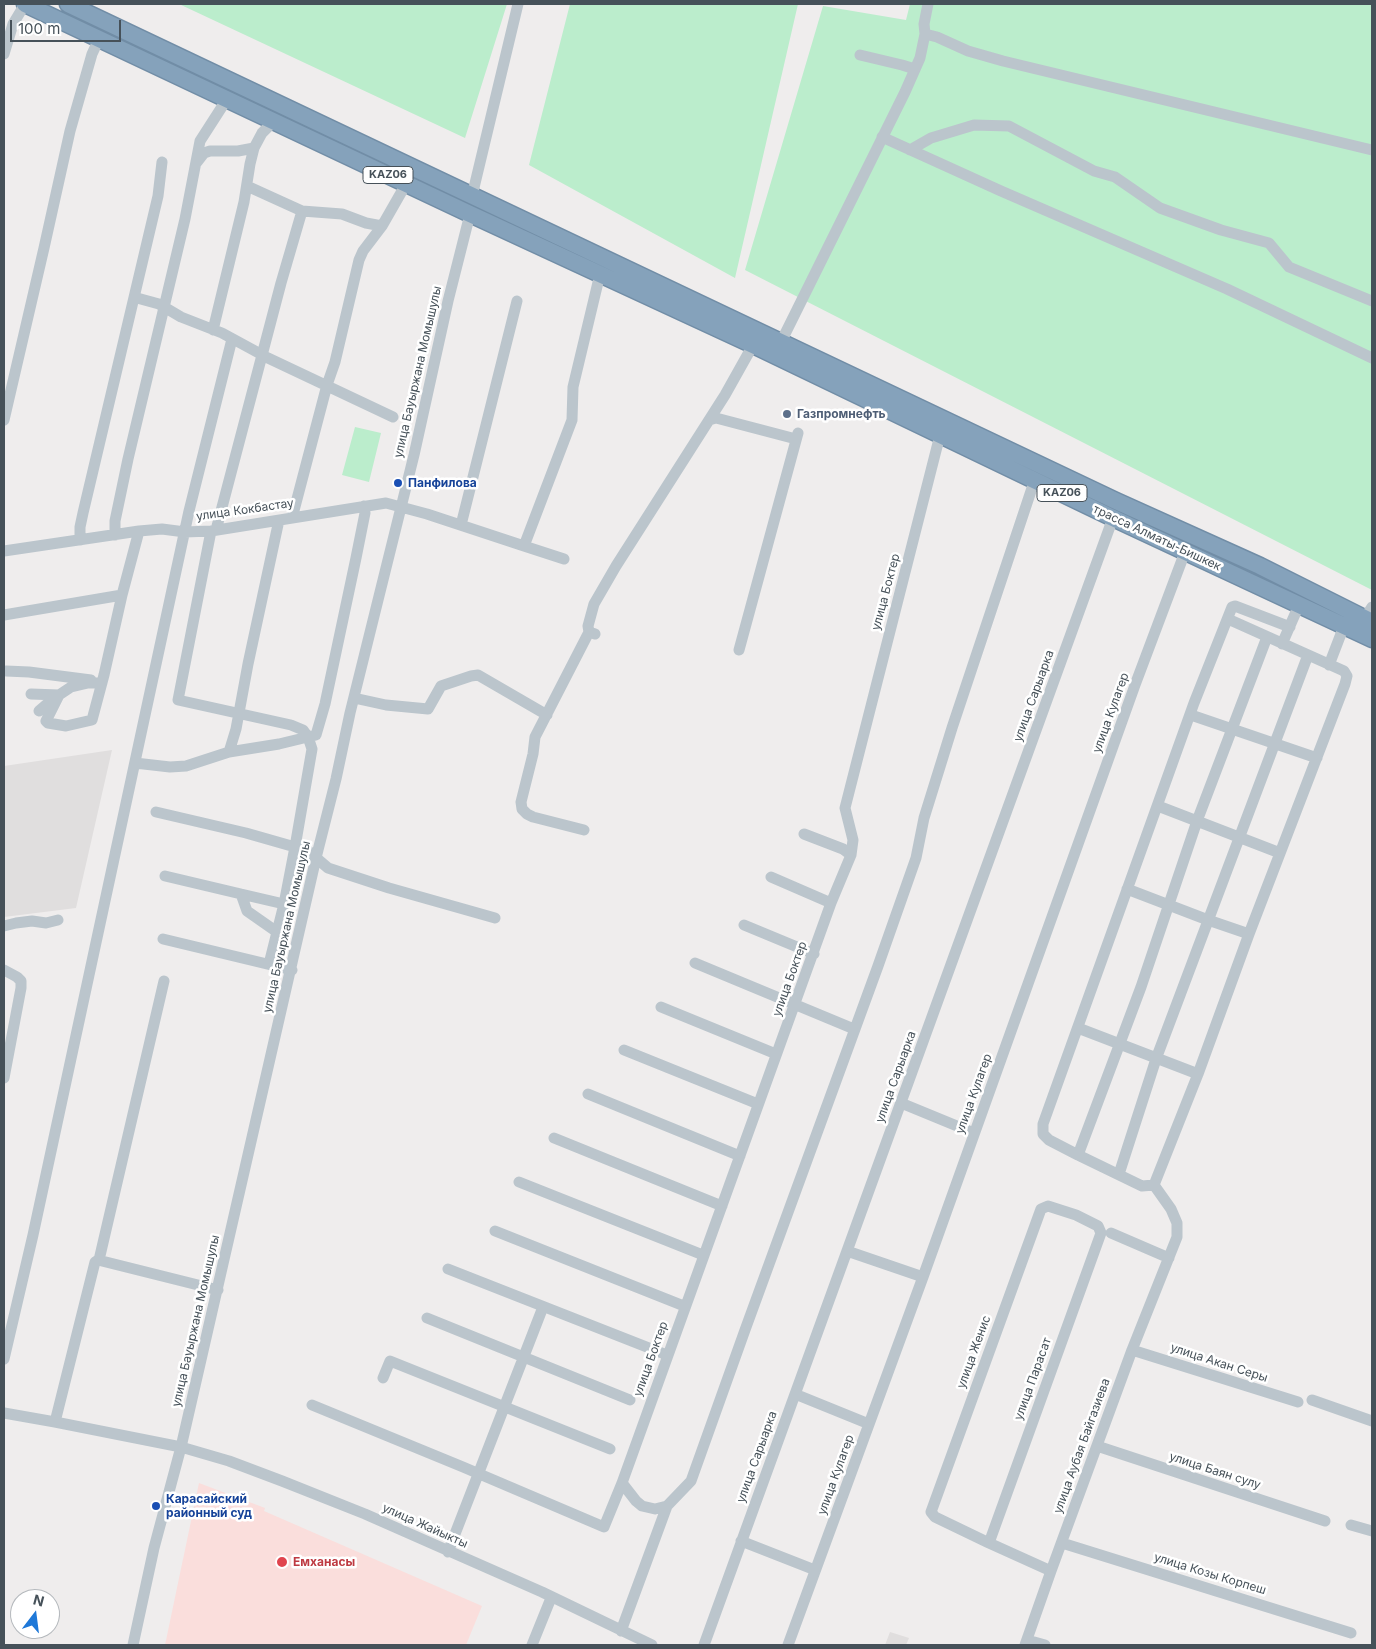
<!DOCTYPE html>
<html>
<head>
<meta charset="utf-8">
<style>
  body { margin:0 }
  #map { position:relative; width:1376px; height:1649px; overflow:hidden; background:#efeded; font-family:Inter,sans-serif }
  canvas { display:block }
  .frame { position:absolute; inset:0; border:5px solid #465159; pointer-events:none }
  .north { position:absolute; left:10px; top:1589px; width:50px; height:50px; box-sizing:border-box; background:#fff; border:1px solid #b5b9bd; border-radius:50%; rotate:15deg; font-size:14px; font-weight:700; line-height:20px; text-align:center; color:#465159 }
  .north::after { content:''; display:block; margin:auto; width:18px; height:22px; background:#1e78d8; clip-path:polygon(50% 0,100% 100%,50% 72%,0 100%) }
  .scale { position:absolute; left:10px; top:20px; width:111px; height:22px; box-sizing:border-box; border:2px solid #465159; border-top:0; padding-left:6px; font-size:15px; line-height:18px; white-space:nowrap; color:#465159; -webkit-text-stroke:4px #fff; paint-order:stroke }
</style>
</head>
<body>
<div id="map">
<canvas width="1376" height="1649"></canvas>
<div class="frame"></div>
<div class="north">N</div>
<div class="scale">100 m</div>
</div>
<script>
const g = document.querySelector('canvas').getContext('2d');
g.lineJoin = 'round';
function fill(path, color) { g.fillStyle = color; g.fill(path, 'evenodd'); }
const toPath = rows => new Path2D(rows.map(r => 'M' + r).join(''));
function strokePath(path, color, width, dash) { g.strokeStyle = color; g.lineWidth = width; g.lineCap = dash ? 'butt' : 'round'; g.setLineDash(dash || []); g.stroke(path); }
function label(font, color, halo, rows, align = 'center') {
  g.font = font + ' Inter,sans-serif'; g.lineWidth = 5; g.setLineDash([]); g.textBaseline = 'middle'; g.strokeStyle = halo; g.fillStyle = color; for (const [text, x, y, turn = 0] of rows) {
    g.save(); g.translate(x, y); g.rotate((+turn || 0) * Math.PI / 180); g.textAlign = isNaN(turn) ? turn : align; if (halo) g.strokeText(text, 0, 0); g.fillText(text, 0, 0); g.restore();
  }
}
const education = toPath([
  [112,750,76,908,4,917,4,766],
  [890,1632,909,1638,906,1645,885,1645]
]);
const medical = toPath([
  [199,1483,265,1508,264,1511,482,1606,466,1645,165,1645]
]);
const green = toPath([
  [179,4,507,4,465,138],
  [570,4,798,4,735,278,529,165],
  [910,4,1372,4,1372,590,745,270,823,6,906,20],
  [355,427,381,433,369,482,342,475]
]);
const minor = toPath([
  [925,34,937,37,968,51,1003,61,1372,150],
  [4,54,13,24,25,4],
  [860,55,902,65,915,69],
  [882,137,1001,191,1227,289,1372,358],
  [910,150,931,138,974,125,1009,126,1094,171,1115,177,1160,208,1221,230,1269,243,1289,267,1372,301],
  [197,162,204,153,210,151,238,151,254,148,262,133,274,121],
  [247,186,302,211,342,214,366,223,382,226],
  [472,196,518,4],
  [135,294,137,298,159,304,181,317,222,333,268,358,393,417],
  [213,330,244,202,250,164,254,148],
  [781,342,905,92,920,58,925,34,924,24,928,4],
  [4,420,44,248,70,131,92,54,99,39],
  [709,420,716,418,796,439],
  [292,518,327,385,335,362,359,260,363,251,382,226,406,184],
  [461,525,517,301],
  [216,530,281,283,302,211],
  [115,535,115,521,128,459,185,219,200,141,227,99],
  [80,540,80,527,83,513,158,196,162,162],
  [524,546,564,559],
  [4,551,139,531,162,529,185,532,211,531,386,503,427,514,524,546,572,420,573,387,600,274],
  [4,615,122,595,139,531],
  [1365,618,1372,607],
  [595,634,589,632,588,626,594,604,616,566,725,395,753,345],
  [1282,644,1299,605],
  [739,650,798,433],
  [1329,665,1344,626],
  [6,671,29,672,91,680],
  [102,683,88,683,71,687,59,695,46,721,48,723,66,726,92,720,104,675,122,595],
  [31,694,59,695],
  [354,698,386,705,428,709,441,686,471,676,478,675,547,715],
  [39,711,53,699],
  [1191,715,1317,758],
  [229,752,236,729,248,664,279,520],
  [135,763,170,767,186,766,229,752,279,744,316,735,325,704,356,558,365,513,364,506],
  [1158,806,1280,853],
  [156,812,246,833,295,847,312,749,308,737,303,730,291,725,178,700,211,531],
  [584,830,533,817,527,814,522,809,521,802,533,754,535,737,589,632],
  [804,834,843,849,851,855],
  [165,876,241,894,247,911,277,932],
  [771,877,831,903],
  [1127,889,1208,920,1249,934],
  [241,894,284,904],
  [744,925,814,954],
  [4,926,16,923,32,921,46,923,58,920],
  [163,939,292,970],
  [695,963,854,1029],
  [269,964,284,904,295,847,307,850,328,868,389,888,495,918],
  [4,970,17,977,21,981,21,988,4,1078],
  [661,1007,776,1054],
  [1078,1028,1198,1074],
  [624,1050,758,1104],
  [588,1094,740,1156],
  [901,1103,974,1133],
  [554,1138,722,1206],
  [1078,1155,1141,987,1197,821,1267,637],
  [1119,1174,1156,1059,1308,655],
  [519,1182,703,1255],
  [1154,1185,1142,1186,1078,1155,1049,1140,1043,1134,1043,1124,1194,703,1232,607,1235,606,1290,627],
  [1154,1185,1198,1074,1249,934,1345,684,1347,676,1344,671,1228,619],
  [495,1231,684,1306],
  [1111,1233,1169,1258],
  [847,1251,923,1277],
  [99,1260,164,981],
  [448,1269,667,1355],
  [427,1318,630,1400],
  [1132,1350,1298,1402],
  [4,1359,33,1235,189,511,232,339],
  [383,1378,390,1361,610,1449],
  [795,1394,869,1424],
  [1312,1400,1372,1421],
  [312,1405,463,1467,604,1527,622,1483,831,903,851,855,853,840,845,808,940,435],
  [4,1413,55,1422,95,1262,98,1260,218,1290],
  [55,1422,181,1447,229,1461,282,1481,365,1514,542,1592,652,1645],
  [1097,1446,1325,1521],
  [622,1483,636,1501,642,1506,655,1509,667,1506],
  [1351,1525,1372,1531],
  [741,1541,815,1570],
  [989,1543,1101,1233,1098,1226,1076,1215,1048,1206,1041,1209,931,1512,935,1517,989,1543,1051,1571],
  [1062,1543,1351,1633],
  [448,1552,543,1307],
  [621,1631,667,1506,691,1481,745,1330,878,966,916,858,924,818,952,728,1035,479],
  [1027,1640,1045,1645],
  [133,1645,154,1548,181,1447,316,858,336,779,350,713,414,455,448,301,470,214],
  [532,1645,551,1598],
  [704,1645,1113,518],
  [788,1645,923,1277,1135,685,1185,552],
  [1025,1645,1051,1571,1132,1350,1177,1237,1177,1223,1171,1209,1154,1185]
]);
const highway = toPath([
  [25,4,470,214,753,345,1113,518,1372,639],
  [68,4,1116,501,1260,566,1372,622]
]);
const markers = [
  [787,414,5,"#5c6f8a"],
  [398,483,5,"#1a4fb4"],
  [156,1506,5,"#1a4fb4"],
  [282,1562,6,"#e0444e"]
];
const shields = [
  [388,175,50],
  [1062,493,50]
];
const shieldNames = [
  ["KАZ06",388,175],
  ["KАZ06",1062,493]
];
const streetNames = [
  ["улица Бауыржана Момышулы",418,372,-77],
  ["улица Кокбастау",245,510,-8],
  ["трасса Алматы-Бишкек",1157,538,25],
  ["улица Боктер",886,592,-75],
  ["улица Сарыарка",1034,696,-70],
  ["улица Кулагер",1111,713,-70],
  ["улица Бауыржана Момышулы",287,927,-77],
  ["улица Боктер",790,979,-70],
  ["улица Сарыарка",896,1077,-70],
  ["улица Кулагер",974,1094,-70],
  ["улица Бауыржана Момышулы",196,1321,-77],
  ["улица Женис",974,1352,-70],
  ["улица Боктер",651,1359,-70],
  ["улица Акан Серы",1219,1363,18],
  ["улица Парасат",1033,1379,-70],
  ["улица Аубая Байгазиева",1082,1446,-70],
  ["улица Сарыарка",757,1457,-70],
  ["улица Баян сулу",1215,1471,18],
  ["улица Кулагер",836,1475,-70],
  ["улица Жайыкты",425,1526,24],
  ["улица Козы Корпеш",1210,1574,17]
];
const serviceNames = [
  ["Газпромнефть",797,414]
];
const transitNames = [
  ["Панфилова",408,483],
  ["Карасайский",166,1499],
  ["районный суд",166,1513]
];
const healthNames = [
  ["Емханасы",293,1562]
];
fill(education, '#e0dede');
fill(medical, '#fadedc');
fill(green, '#bbedcc');
strokePath(highway, '#718da6', 19);
strokePath(minor, '#bbc5cc', 11);
strokePath(highway, '#85a2bb', 16);
for (const [x, y, r, color] of markers) { const dot = new Path2D(); dot.arc(x, y, r, 0, 2 * Math.PI); g.fillStyle = color; g.fill(dot); strokePath(dot, '#fff', 2); }
for (const [x, y, w] of shields) { const box = new Path2D(); box.roundRect(x - w / 2, y - 8.5, w, 17, 4); g.fillStyle = '#fff'; g.fill(box); strokePath(box, '#465159', 1); }
label('bold 11px', '#465159', null, shieldNames);
label('12px', '#465159', '#fff', streetNames);
label('bold 12px', '#4e5e75', '#fff', serviceNames, 'left');
label('bold 12px', '#164399', '#fff', transitNames, 'left');
label('bold 12px', '#be3a42', '#fff', healthNames, 'left');
</script>
</body>
</html>
